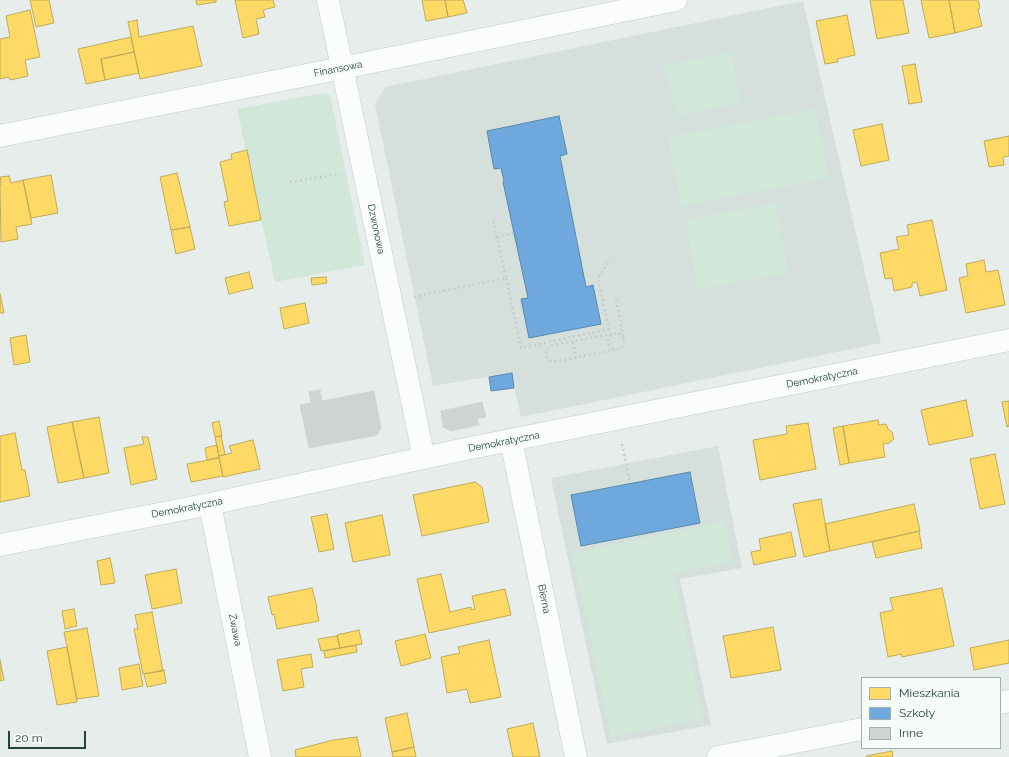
<!DOCTYPE html>
<html>
<head>
<meta charset="utf-8">
<style>
  body { margin:0 }
  #map { position:relative; width:1009px; height:757px; overflow:hidden; background:#e7edeb; font-family:Raleway,sans-serif }
  canvas { display:block }
  .legend { position:absolute; left:861px; top:677px; width:140px; height:72px; box-sizing:border-box; background:#f6fbf9; border:1px solid #a1b1ae; margin:0; padding:5px 7px; list-style:none; font-size:12px; color:#22433e }
  .legend li { display:flex; align-items:center; gap:8px; height:20px }
  .legend b { width:20px; border:1px solid #a1b1ae }
  .scale { position:absolute; left:8px; top:731px; width:78px; height:18px; box-sizing:border-box; border:2px solid #22433e; border-top:0; padding-left:5px; font-size:12px; line-height:14px; white-space:nowrap; color:#22433e; -webkit-text-stroke:3px #f6fbf9; paint-order:stroke }
</style>
</head>
<body>
<div id="map">
<canvas width="1009" height="757"></canvas>
<ul class="legend">
<li><b style="height:11px;background:#ffd966"></b>Mieszkania</li>
<li><b style="height:11px;background:#6fa8dc"></b>Szkoły</li>
<li><b style="height:11px;background:#ced4d2"></b>Inne</li>
</ul>
<div class="scale">20 m</div>
</div>
<script>
const g = document.querySelector('canvas').getContext('2d');
g.lineJoin = 'round';
function fill(path, color) { g.fillStyle = color; g.fill(path, 'evenodd'); }
const toPath = rows => new Path2D(rows.map(r => 'M' + r).join(''));
function strokePath(path, color, width, dash) { g.strokeStyle = color; g.lineWidth = width; g.lineCap = dash ? 'butt' : 'round'; g.setLineDash(dash || []); g.stroke(path); }
function label(font, color, halo, rows, align = 'center') {
  g.font = font + ' Raleway,sans-serif'; g.lineWidth = 4; g.setLineDash([]); g.textBaseline = 'middle'; g.strokeStyle = halo; g.fillStyle = color; for (const [text, x, y, turn = 0] of rows) {
    g.save(); g.translate(x, y); g.rotate((+turn || 0) * Math.PI / 180); g.textAlign = isNaN(turn) ? turn : align; if (halo) g.strokeText(text, 0, 0); g.fillText(text, 0, 0); g.restore();
  }
}
const built = toPath([
  [803,1,881,343,521,417,511,373,433,386,375,104,385,87],
  [718,446,742,568,680,579,711,725,607,744,551,478]
]);
const green = toPath([
  [731,52,741,103,676,116,665,65],
  [323,93,329,95,331,100,365,265,275,282,237,109],
  [815,109,829,178,681,206,668,137],
  [776,203,788,273,698,289,685,220],
  [725,521,733,562,674,573,703,718,611,737,572,553]
]);
const homes = toPath([
  [30,0,49,0,54,23,36,27,30,0],
  [196,0,216,0,216,2,197,5,196,0],
  [235,0,273,0,275,7,263,10,265,17,256,19,259,34,243,38,235,0],
  [422,0,445,0,448,17,426,21,422,0],
  [445,0,463,0,467,13,448,17,445,0],
  [870,0,903,0,909,33,877,39,870,0],
  [921,0,949,0,955,33,929,38,921,0],
  [949,0,978,0,980,8,978,9,982,26,955,33,949,0],
  [30,10,40,57,25,60,28,76,10,80,9,77,0,79,0,39,10,37,6,16,30,10],
  [847,15,855,55,837,59,838,62,825,64,816,21,847,15],
  [137,20,139,37,193,26,202,66,140,79,128,22,137,20],
  [131,37,134,52,101,59,105,80,86,84,78,49,131,37],
  [134,52,139,73,105,80,101,59,134,52],
  [915,64,922,102,909,104,902,66,915,64],
  [882,124,889,160,861,166,853,130,882,124],
  [1009,136,1009,156,1003,157,1004,165,989,167,984,141,1009,136],
  [247,150,261,220,229,226,224,202,228,201,220,162,232,159,231,154,247,150],
  [177,173,190,227,171,230,160,177,177,173],
  [51,175,58,213,31,218,23,180,51,175],
  [9,176,11,183,23,180,32,224,16,227,18,239,1,242,0,185,1,185,0,177,9,176],
  [932,220,947,290,920,296,917,282,912,283,912,287,894,291,892,278,885,279,880,253,899,249,896,237,909,235,907,225,932,220],
  [190,227,195,249,176,254,171,230,190,227],
  [984,260,986,272,998,270,1005,305,966,313,959,278,968,276,966,264,984,260],
  [249,272,253,288,229,294,225,278,249,272],
  [326,277,327,283,312,285,311,278,326,277],
  [0,294,4,313,0,313,0,294],
  [305,303,309,323,284,329,280,308,305,303],
  [26,335,30,362,14,365,10,338,26,335],
  [966,400,973,436,929,445,921,410,966,400],
  [1009,401,1009,426,1007,427,1002,402,1009,401],
  [99,417,109,473,84,478,72,422,99,417],
  [878,420,879,425,886,424,888,429,892,432,894,439,889,443,883,444,885,457,849,463,843,426,878,420],
  [219,421,222,436,215,437,212,423,219,421],
  [72,422,84,478,58,483,47,427,72,422],
  [808,423,816,469,760,480,753,440,787,434,786,426,808,423],
  [843,426,849,463,840,465,833,428,843,426],
  [15,433,22,470,25,470,30,496,0,502,0,436,15,433],
  [221,436,225,454,219,456,215,437,221,436],
  [142,437,148,437,157,479,131,485,124,448,144,444,142,437],
  [253,440,260,469,223,477,219,456,232,453,229,446,253,440],
  [217,445,219,457,207,460,205,448,217,445],
  [995,454,1005,504,980,509,970,459,995,454],
  [219,458,223,476,191,482,187,464,219,458],
  [475,482,482,487,489,522,422,536,413,495,475,482],
  [821,499,830,551,804,557,793,504,821,499],
  [914,504,920,531,830,551,825,524,914,504],
  [327,514,334,549,319,552,311,517,327,514],
  [382,515,390,555,353,562,345,523,382,515],
  [919,531,922,548,876,558,872,542,919,531],
  [791,532,796,556,754,565,751,552,761,550,759,539,791,532],
  [110,558,115,583,101,585,97,561,110,558],
  [176,569,182,603,152,609,145,575,176,569],
  [441,574,450,612,471,607,471,610,475,609,472,596,505,589,511,615,429,633,417,579,441,574],
  [312,588,317,607,316,607,319,621,277,629,274,614,272,615,268,597,312,588],
  [942,588,954,646,902,657,901,654,888,657,880,613,893,610,890,598,942,588],
  [74,609,77,626,65,629,62,611,74,609],
  [152,612,163,671,143,674,134,629,138,629,135,615,152,612],
  [773,627,781,670,731,678,723,636,773,627],
  [87,628,99,696,77,699,64,632,87,628],
  [359,630,362,644,340,648,337,635,359,630],
  [425,634,431,658,401,666,395,641,425,634],
  [337,636,340,648,321,651,318,639,337,636],
  [489,640,501,697,470,703,467,689,447,693,441,657,460,653,458,647,489,640],
  [1009,640,1009,663,974,670,970,648,1009,640],
  [356,645,357,652,325,658,324,651,356,645],
  [67,647,77,702,57,705,47,651,67,647],
  [311,654,313,667,301,669,304,687,283,691,277,660,311,654],
  [0,660,4,680,0,681,0,660],
  [139,664,143,686,122,690,119,668,139,664],
  [164,670,166,683,147,687,144,674,164,670],
  [407,713,414,747,392,752,385,718,407,713],
  [533,723,540,757,513,757,507,729,533,723],
  [357,737,361,757,296,757,295,750,333,740,357,737],
  [414,747,416,757,393,757,392,752,414,747],
  [892,751,893,757,866,757,866,756,892,751]
]);
const schools = toPath([
  [559,116,567,154,560,156,586,287,593,285,601,324,529,338,521,299,528,298,503,182,504,181,501,168,494,169,487,131,559,116],
  [512,373,514,388,491,391,489,377,512,373],
  [690,472,700,523,581,546,571,495,690,472]
]);
const building = toPath([
  [320,390,322,401,374,391,381,428,377,435,309,448,300,405,311,403,309,392,320,390],
  [482,402,486,417,477,419,479,425,451,431,443,427,441,411,482,402]
]);
const path = toPath([
  [290,182,340,174],
  [497,237,513,233],
  [506,278,521,348,609,329,598,278,610,260],
  [414,297,506,278,493,219],
  [616,300,623,335],
  '608 341a8 8 0 1 1 16 0a8 8 0 1 1-16 0Z',
  [612,334,553,345,549,347,546,351,546,355,547,358,551,361,559,361,615,350],
  [573,342,576,358],
  [622,444,630,483]
]);
const minor = toPath([
  [328,0,424,458],
  [0,136,342,68,676,0],
  [511,440,576,757],
  [210,504,260,757],
  [1000,703,1009,701],
  [718,757,862,729]
]);
const tertiary = toPath([
  [0,545,210,504,456,451,1009,340]
]);
const streetNames = [
  ["Finansowa",338,69,-11],
  ["Dzwonowa",376,229,78],
  ["Demokratyczna",822,378,-11],
  ["Demokratyczna",504,442,-11],
  ["Demokratyczna",187,508,-11],
  ["Bierna",544,599,79],
  ["Żwawa",235,630,79]
];
fill(built, '#d5dfdb');
fill(green, '#d0e7d9');
fill(homes, '#ffd966');
strokePath(homes, '#bdac5a', 1);
fill(schools, '#6fa8dc');
strokePath(schools, '#588aad', 1);
fill(building, '#ced4d2');
strokePath(building, '#d0d6d4', 1);
strokePath(minor, '#c4cac8', 23);
strokePath(tertiary, '#c4cac8', 23);
strokePath(path, '#c6cecd', 2.5, [2, 3]);
strokePath(minor, '#fbfcfc', 22);
strokePath(tertiary, '#fbfcfc', 22);
label('10px', '#22433e', '#f6fbf9', streetNames);
</script>
</body>
</html>
